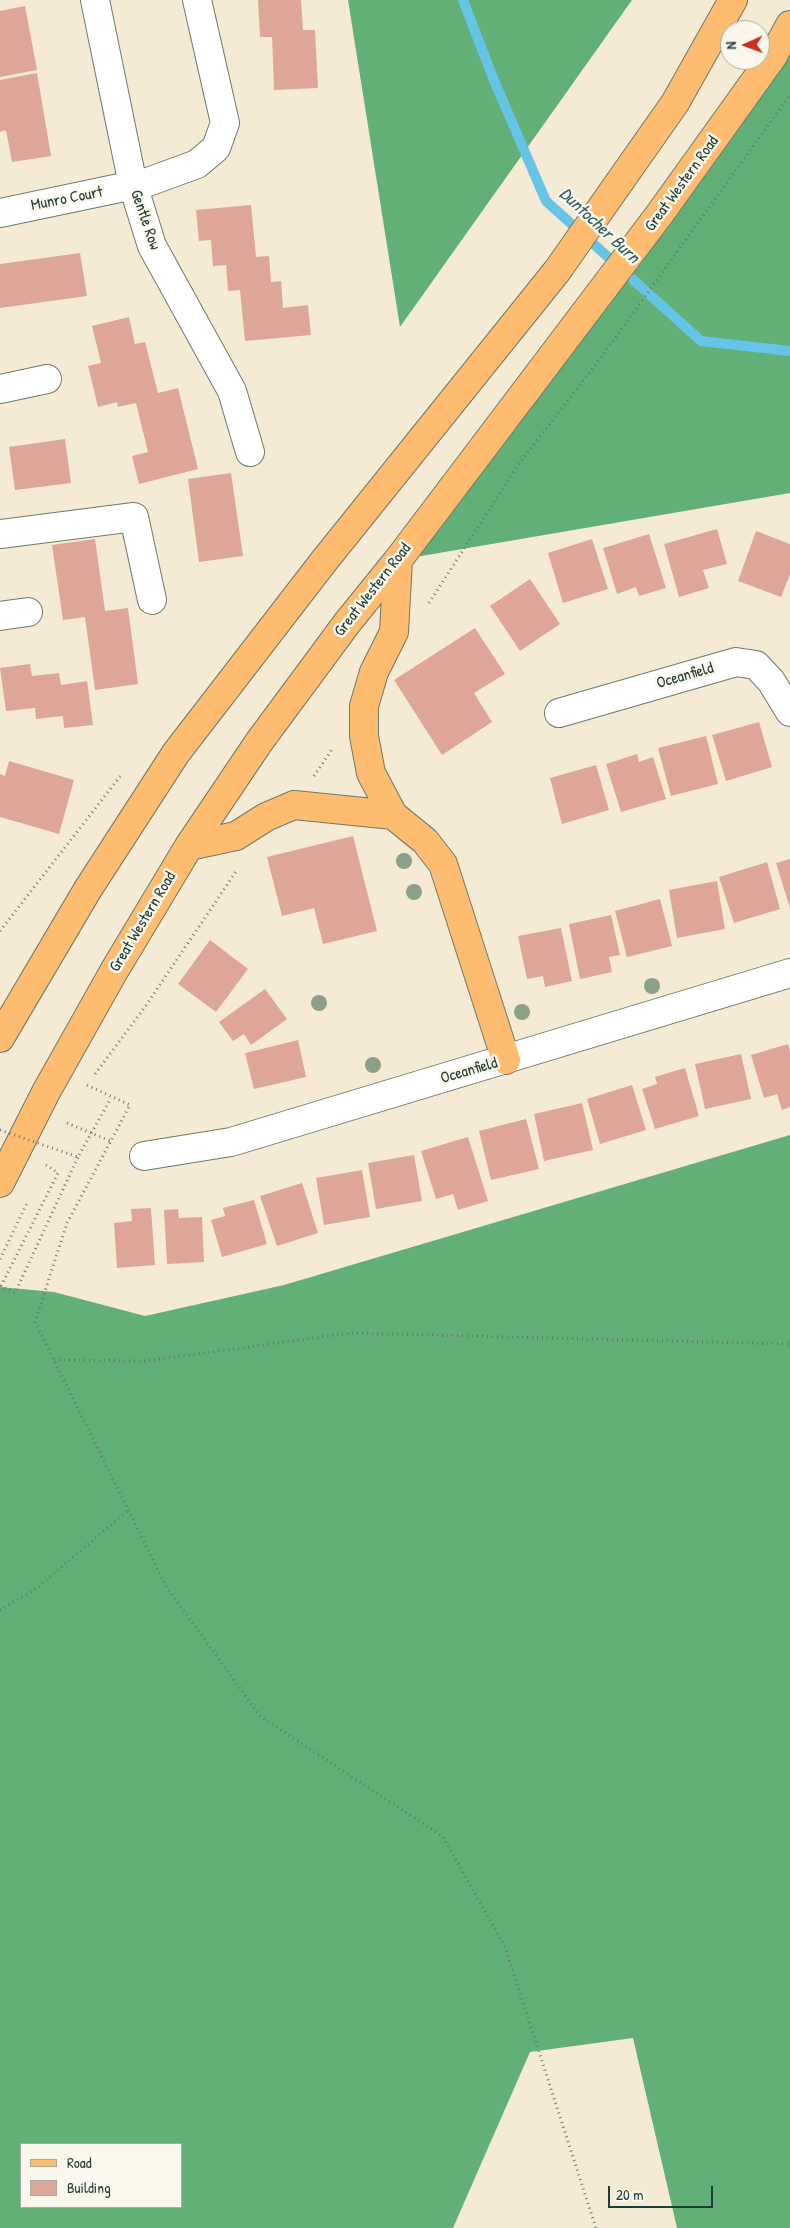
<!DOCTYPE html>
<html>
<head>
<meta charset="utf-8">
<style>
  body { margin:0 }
  #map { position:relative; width:790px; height:2228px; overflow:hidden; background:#f5ebd5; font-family:"Patrick Hand",sans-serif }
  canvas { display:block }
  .legend { position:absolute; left:20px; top:2143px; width:162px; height:65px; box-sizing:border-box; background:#fbf7ec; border:1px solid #a3ada2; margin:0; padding:6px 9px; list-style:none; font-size:15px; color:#1f3d34 }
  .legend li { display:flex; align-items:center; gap:10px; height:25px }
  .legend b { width:25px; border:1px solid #a3ada2 }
  .north { position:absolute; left:720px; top:20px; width:50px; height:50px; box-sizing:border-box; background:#fbf7ec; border:1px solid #a3ada2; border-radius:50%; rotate:268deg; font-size:14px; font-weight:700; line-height:20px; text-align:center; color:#1f3d34 }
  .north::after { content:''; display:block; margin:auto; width:18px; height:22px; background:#c8321e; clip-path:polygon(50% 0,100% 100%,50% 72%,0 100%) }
  .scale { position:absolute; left:608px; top:2186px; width:105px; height:22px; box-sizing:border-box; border:2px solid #1f3d34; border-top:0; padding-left:6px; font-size:15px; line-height:18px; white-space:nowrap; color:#1f3d34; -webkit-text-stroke:4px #fbf7ec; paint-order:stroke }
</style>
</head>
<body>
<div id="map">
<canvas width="790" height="2228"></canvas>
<ul class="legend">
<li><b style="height:6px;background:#fdbc70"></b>Road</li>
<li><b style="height:14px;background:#dda698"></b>Building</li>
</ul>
<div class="north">N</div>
<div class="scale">20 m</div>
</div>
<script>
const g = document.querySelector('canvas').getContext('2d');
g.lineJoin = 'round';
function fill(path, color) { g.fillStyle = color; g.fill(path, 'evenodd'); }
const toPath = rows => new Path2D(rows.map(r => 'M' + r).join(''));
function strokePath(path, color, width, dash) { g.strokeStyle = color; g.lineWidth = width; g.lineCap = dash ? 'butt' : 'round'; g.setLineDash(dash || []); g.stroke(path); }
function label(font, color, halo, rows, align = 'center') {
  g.font = font + ' "Patrick Hand",sans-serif'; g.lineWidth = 5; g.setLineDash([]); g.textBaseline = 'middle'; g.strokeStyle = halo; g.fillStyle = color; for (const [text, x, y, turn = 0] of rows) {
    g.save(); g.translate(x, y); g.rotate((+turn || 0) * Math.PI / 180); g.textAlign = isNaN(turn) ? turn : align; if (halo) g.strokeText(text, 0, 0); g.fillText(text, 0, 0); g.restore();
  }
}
const forest = toPath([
  [348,0,632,0,400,327],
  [790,25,790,493,398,560],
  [790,1135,790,2228,677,2228,633,2038,530,2052,453,2228,0,2228,0,1287,54,1292,145,1316,284,1285],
  [181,2144,181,2207,21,2207,21,2144]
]);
const stream = toPath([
  [463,0,493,78,546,201,701,341,790,351]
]);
const building = toPath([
  [258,0,301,0,303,30,315,30,318,88,274,90,272,37,260,37],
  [25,6,37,70,0,77,0,11],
  [37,73,51,156,12,162,6,130,0,132,0,80],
  [251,205,256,257,269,256,271,282,281,281,283,308,308,305,311,335,245,341,240,290,228,291,226,265,213,266,211,240,199,241,196,210],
  [80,253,87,296,0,308,0,264],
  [129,317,135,344,145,342,158,393,178,388,198,469,139,484,132,456,148,452,136,403,118,407,117,402,98,407,88,366,101,363,92,326],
  [65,439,71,483,15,490,9,447],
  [231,473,243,556,199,562,188,479],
  [717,529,727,564,703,570,709,588,679,597,664,544],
  [756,531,790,544,790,574,781,597,738,581],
  [649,534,666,588,639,596,636,587,617,594,603,548],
  [95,539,105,611,128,608,138,684,95,690,85,617,63,620,52,545],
  [592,539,608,589,563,603,548,553],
  [530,579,560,624,520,651,490,606],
  [475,628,505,674,474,693,492,722,442,755,394,680],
  [30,664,32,676,59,673,61,685,87,681,93,725,64,728,63,716,36,719,35,708,6,711,0,668],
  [759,722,772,767,726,781,712,735],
  [706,736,718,784,671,796,658,748],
  [637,754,639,762,653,757,666,799,621,812,606,764],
  [9,761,74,780,59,834,0,817,0,774,5,776],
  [596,765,609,810,562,824,550,778],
  [353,836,377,931,323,944,314,908,282,916,267,857],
  [790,859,790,908,776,863],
  [767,862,780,909,734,923,719,877],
  [717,881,725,929,677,938,669,890],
  [660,899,672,946,627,957,615,911],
  [611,915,620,955,609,957,612,972,580,979,569,924],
  [561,928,572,981,545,987,543,976,527,979,518,936],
  [210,940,248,969,216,1012,178,984],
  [265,989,287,1019,251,1045,244,1034,233,1041,219,1022],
  [298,1040,306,1077,254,1089,245,1053],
  [788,1044,790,1052,790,1107,782,1110,777,1094,764,1098,751,1055],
  [741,1054,751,1099,705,1109,695,1064],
  [685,1068,699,1116,655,1129,642,1089,657,1084,655,1077],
  [632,1085,646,1130,600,1144,587,1099],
  [582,1103,593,1150,544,1161,534,1114],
  [526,1119,539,1169,491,1180,479,1131],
  [468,1137,488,1201,458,1210,453,1194,436,1199,421,1151],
  [414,1155,422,1201,376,1209,368,1163],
  [362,1170,370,1217,324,1225,316,1178],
  [302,1183,318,1233,277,1246,260,1196],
  [254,1200,267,1244,222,1257,211,1220,225,1216,223,1208],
  [151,1208,155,1265,117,1268,114,1223,132,1221,131,1209],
  [178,1209,179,1218,202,1217,204,1262,167,1264,164,1210]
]);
const path = toPath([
  [429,603,518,465,600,359,790,95],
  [314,776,333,748],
  [0,931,122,774],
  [95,1074,145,1007,237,870],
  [87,1085,130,1105,67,1223,35,1322,166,1586,260,1716,443,1837,505,1947,596,2228],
  [67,1123,113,1142],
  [46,1165,58,1173,1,1286,15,1293,78,1157],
  [0,1259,27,1203],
  [54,1360,145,1361,350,1333,790,1344],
  [0,1610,37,1588,128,1510]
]);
const minor = toPath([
  [95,0,133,185,152,246,232,391,250,452],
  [0,213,148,182,197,164,216,148,225,123,197,0],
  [0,389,47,379],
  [0,534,134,517,152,600],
  [0,616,28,612],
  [559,713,736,662,756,665,771,681,790,712],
  [144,1156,231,1142,790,973]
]);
const major = toPath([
  [398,560,394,632,374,672,364,706,364,736,371,773,393,815,425,841,443,864,506,1060],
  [189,846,236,836,266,817,294,805,393,815],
  [0,1038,88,889,176,753,324,561,557,271,675,103,733,0],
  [0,1183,46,1092,114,971,189,846,259,742,347,623,398,560,659,215,773,56,790,25]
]);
const pathBridge = toPath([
  [0,1130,78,1157,111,1098]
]);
const trees = [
  [404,861],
  [414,892],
  [652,986],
  [319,1003],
  [522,1012],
  [373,1065]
];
const streetNames = [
  ["Great Western Road",682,184,-54],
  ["Munro Court",67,199,-11],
  ["Gentle Row",145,220,71],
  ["Great Western Road",373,590,-52],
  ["Oceanfield",685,676,-16],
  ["Great Western Road",143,922,-59],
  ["Oceanfield",469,1071,-16]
];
const waterNames = [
  ["Duntocher Burn",599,226,43]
];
fill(forest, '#62af78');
strokePath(stream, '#66c4e4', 10);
fill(building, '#dda698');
strokePath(minor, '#6a7a6c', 30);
strokePath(major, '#6a7a6c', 30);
strokePath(path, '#6a7a6c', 3, [1, 4]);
strokePath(minor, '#fff', 28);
strokePath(major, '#fdbc70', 28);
strokePath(pathBridge, '#6a7a6c', 3, [1, 4]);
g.fillStyle = '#8c9f89';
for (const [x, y] of trees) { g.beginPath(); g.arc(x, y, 8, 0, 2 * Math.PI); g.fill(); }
label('16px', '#1f3d34', '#fbf7ec', streetNames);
label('italic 18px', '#315f60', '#fbf7ec', waterNames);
</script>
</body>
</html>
